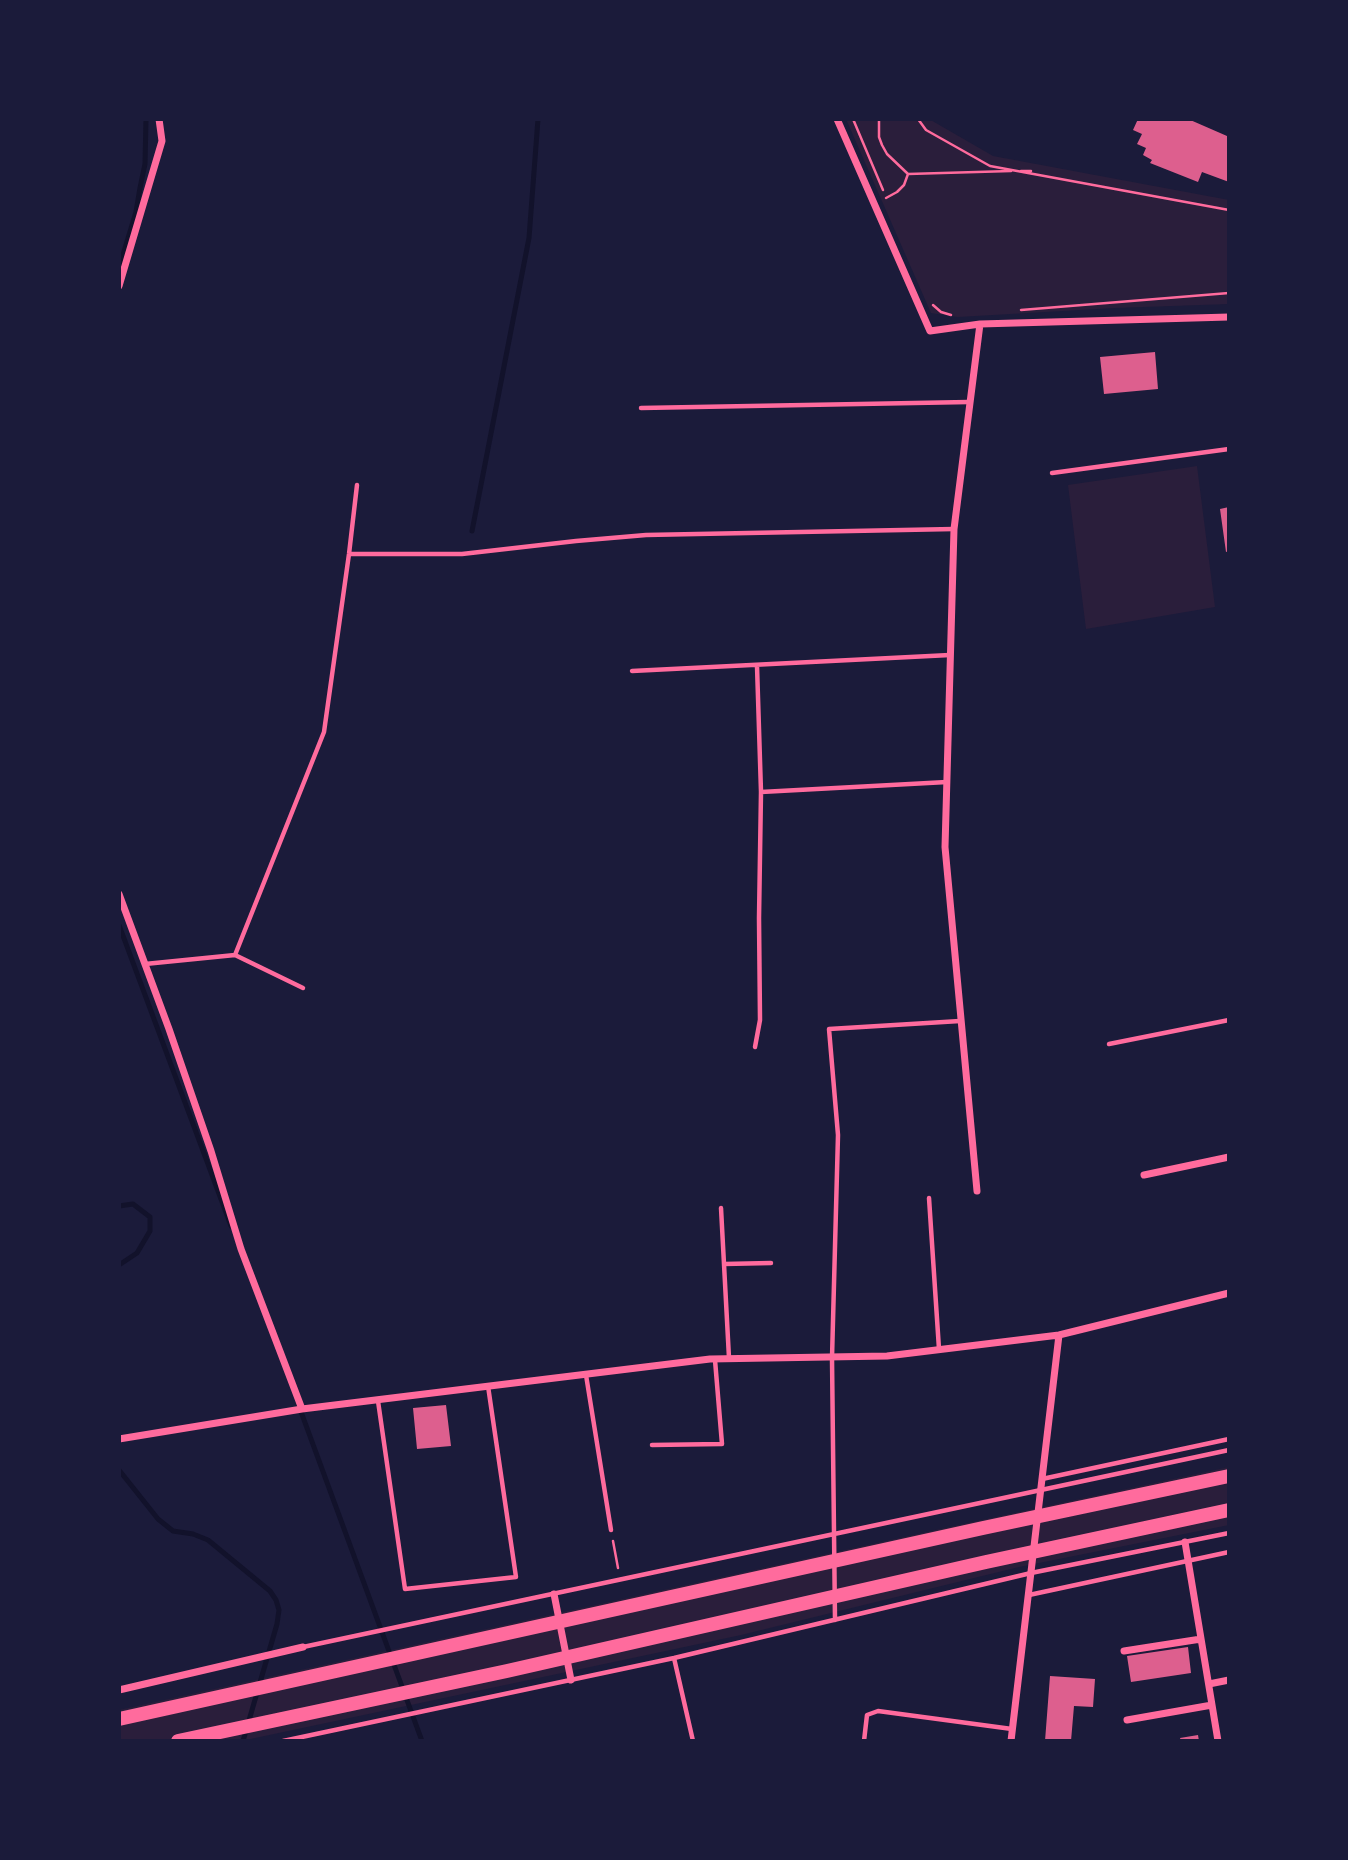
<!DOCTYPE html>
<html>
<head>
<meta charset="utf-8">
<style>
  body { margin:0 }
  #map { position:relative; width:1348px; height:1860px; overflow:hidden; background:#1b1b3a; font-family:Ubuntu,sans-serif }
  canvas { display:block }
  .frame { position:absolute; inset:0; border:121px solid #1b1b3a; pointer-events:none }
</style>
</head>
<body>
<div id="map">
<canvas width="1348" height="1860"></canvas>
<div class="frame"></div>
</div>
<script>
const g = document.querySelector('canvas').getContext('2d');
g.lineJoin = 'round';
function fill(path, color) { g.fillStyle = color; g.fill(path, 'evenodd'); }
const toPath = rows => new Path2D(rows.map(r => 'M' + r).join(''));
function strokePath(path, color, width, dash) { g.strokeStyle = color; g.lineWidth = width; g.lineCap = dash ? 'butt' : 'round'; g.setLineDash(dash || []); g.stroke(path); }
const green = toPath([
  [846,119,929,119,993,156,1229,200,1229,304,1115,308,958,317,931,313],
  [1197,466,1215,607,1086,629,1068,485],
  [1229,1467,1229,1525,1019,1567,741,1635,241,1741,119,1741,119,1710,963,1524]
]);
const stream = toPath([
  [119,268,136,212,140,188,145,164,146,119],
  [472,531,529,238,538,119],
  [119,925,231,1226],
  [119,1206,133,1204,150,1217,150,1231,137,1253,119,1265],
  [300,1409,422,1741],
  [119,1470,158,1519,173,1531,193,1534,208,1540,270,1591,276,1600,279,1610,277,1624,243,1741]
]);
const building = toPath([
  [1138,119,1188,119,1227,136,1229,133,1229,182,1202,172,1198,182,1150,163,1152,160,1143,155,1146,148,1137,144,1142,134,1133,130],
  [1155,352,1158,389,1104,394,1100,357],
  [1229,507,1229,551,1226,552,1220,509],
  [446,1405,451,1446,417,1449,413,1408],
  [1188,1647,1191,1673,1131,1682,1127,1656],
  [1050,1676,1095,1679,1093,1707,1074,1706,1071,1741,1045,1741],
  [1198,1735,1199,1741,1181,1741,1180,1738]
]);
const path = toPath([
  [853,119,883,190],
  [879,119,879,137,882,145,887,154,908,174,1011,171],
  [918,119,926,130,990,166,1229,210],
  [1021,171,1031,171],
  [886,198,897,192,904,185,908,174],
  [933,305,941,312,951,315],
  [1021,310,1229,293],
  [613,1541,618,1568]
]);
const service = toPath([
  [641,408,969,402],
  [1052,473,1229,449],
  [349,554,462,554,576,541,646,535,954,529],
  [632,671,950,655],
  [761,792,947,782],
  [235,955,303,988],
  [145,964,235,955,324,732,349,554,357,485],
  [1109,1044,1229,1020],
  [755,1047,760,1020,759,918,761,792,757,666],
  [929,1198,939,1349],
  [721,1208,729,1358],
  [724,1264,771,1263],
  [586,1375,611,1530],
  [378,1401,405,1589,516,1577,488,1386],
  [652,1445,722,1444,715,1360],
  [1042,1479,1229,1439],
  [1029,1595,1229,1552],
  [835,1620,832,1358,838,1135,829,1029,960,1021],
  [303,1647,1229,1450],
  [674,1658,693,1741],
  [283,1741,674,1658,1031,1573,1229,1533],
  [864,1741,867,1715,878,1711,1012,1729]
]);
const minor = toPath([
  [837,119,930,331,980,324,1229,317],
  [119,286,162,141,159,119],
  [119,894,169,1029,211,1151,241,1249,302,1409],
  [1144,1175,1229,1157],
  [977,1191,945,847,954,529,980,324],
  [119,1439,302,1409,710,1359,887,1356,1059,1335,1229,1293],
  [1185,1542,1218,1741],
  [554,1594,571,1680],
  [1124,1651,1201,1639],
  [1209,1684,1229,1680],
  [119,1690,303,1647],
  [1127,1720,1212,1705],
  [1011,1741,1059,1335]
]);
const motorway = toPath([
  [119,1719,983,1528,1229,1476],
  [178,1741,507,1671,986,1562,1229,1510]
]);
fill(green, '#2a1e3b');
strokePath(stream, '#12122b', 5);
fill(building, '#dd5f8e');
strokePath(path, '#ff6b9d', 2.5);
strokePath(service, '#ff6b9d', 4.5);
strokePath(minor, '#ff6b9d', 7);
strokePath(motorway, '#ff6b9d', 14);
</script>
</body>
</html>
